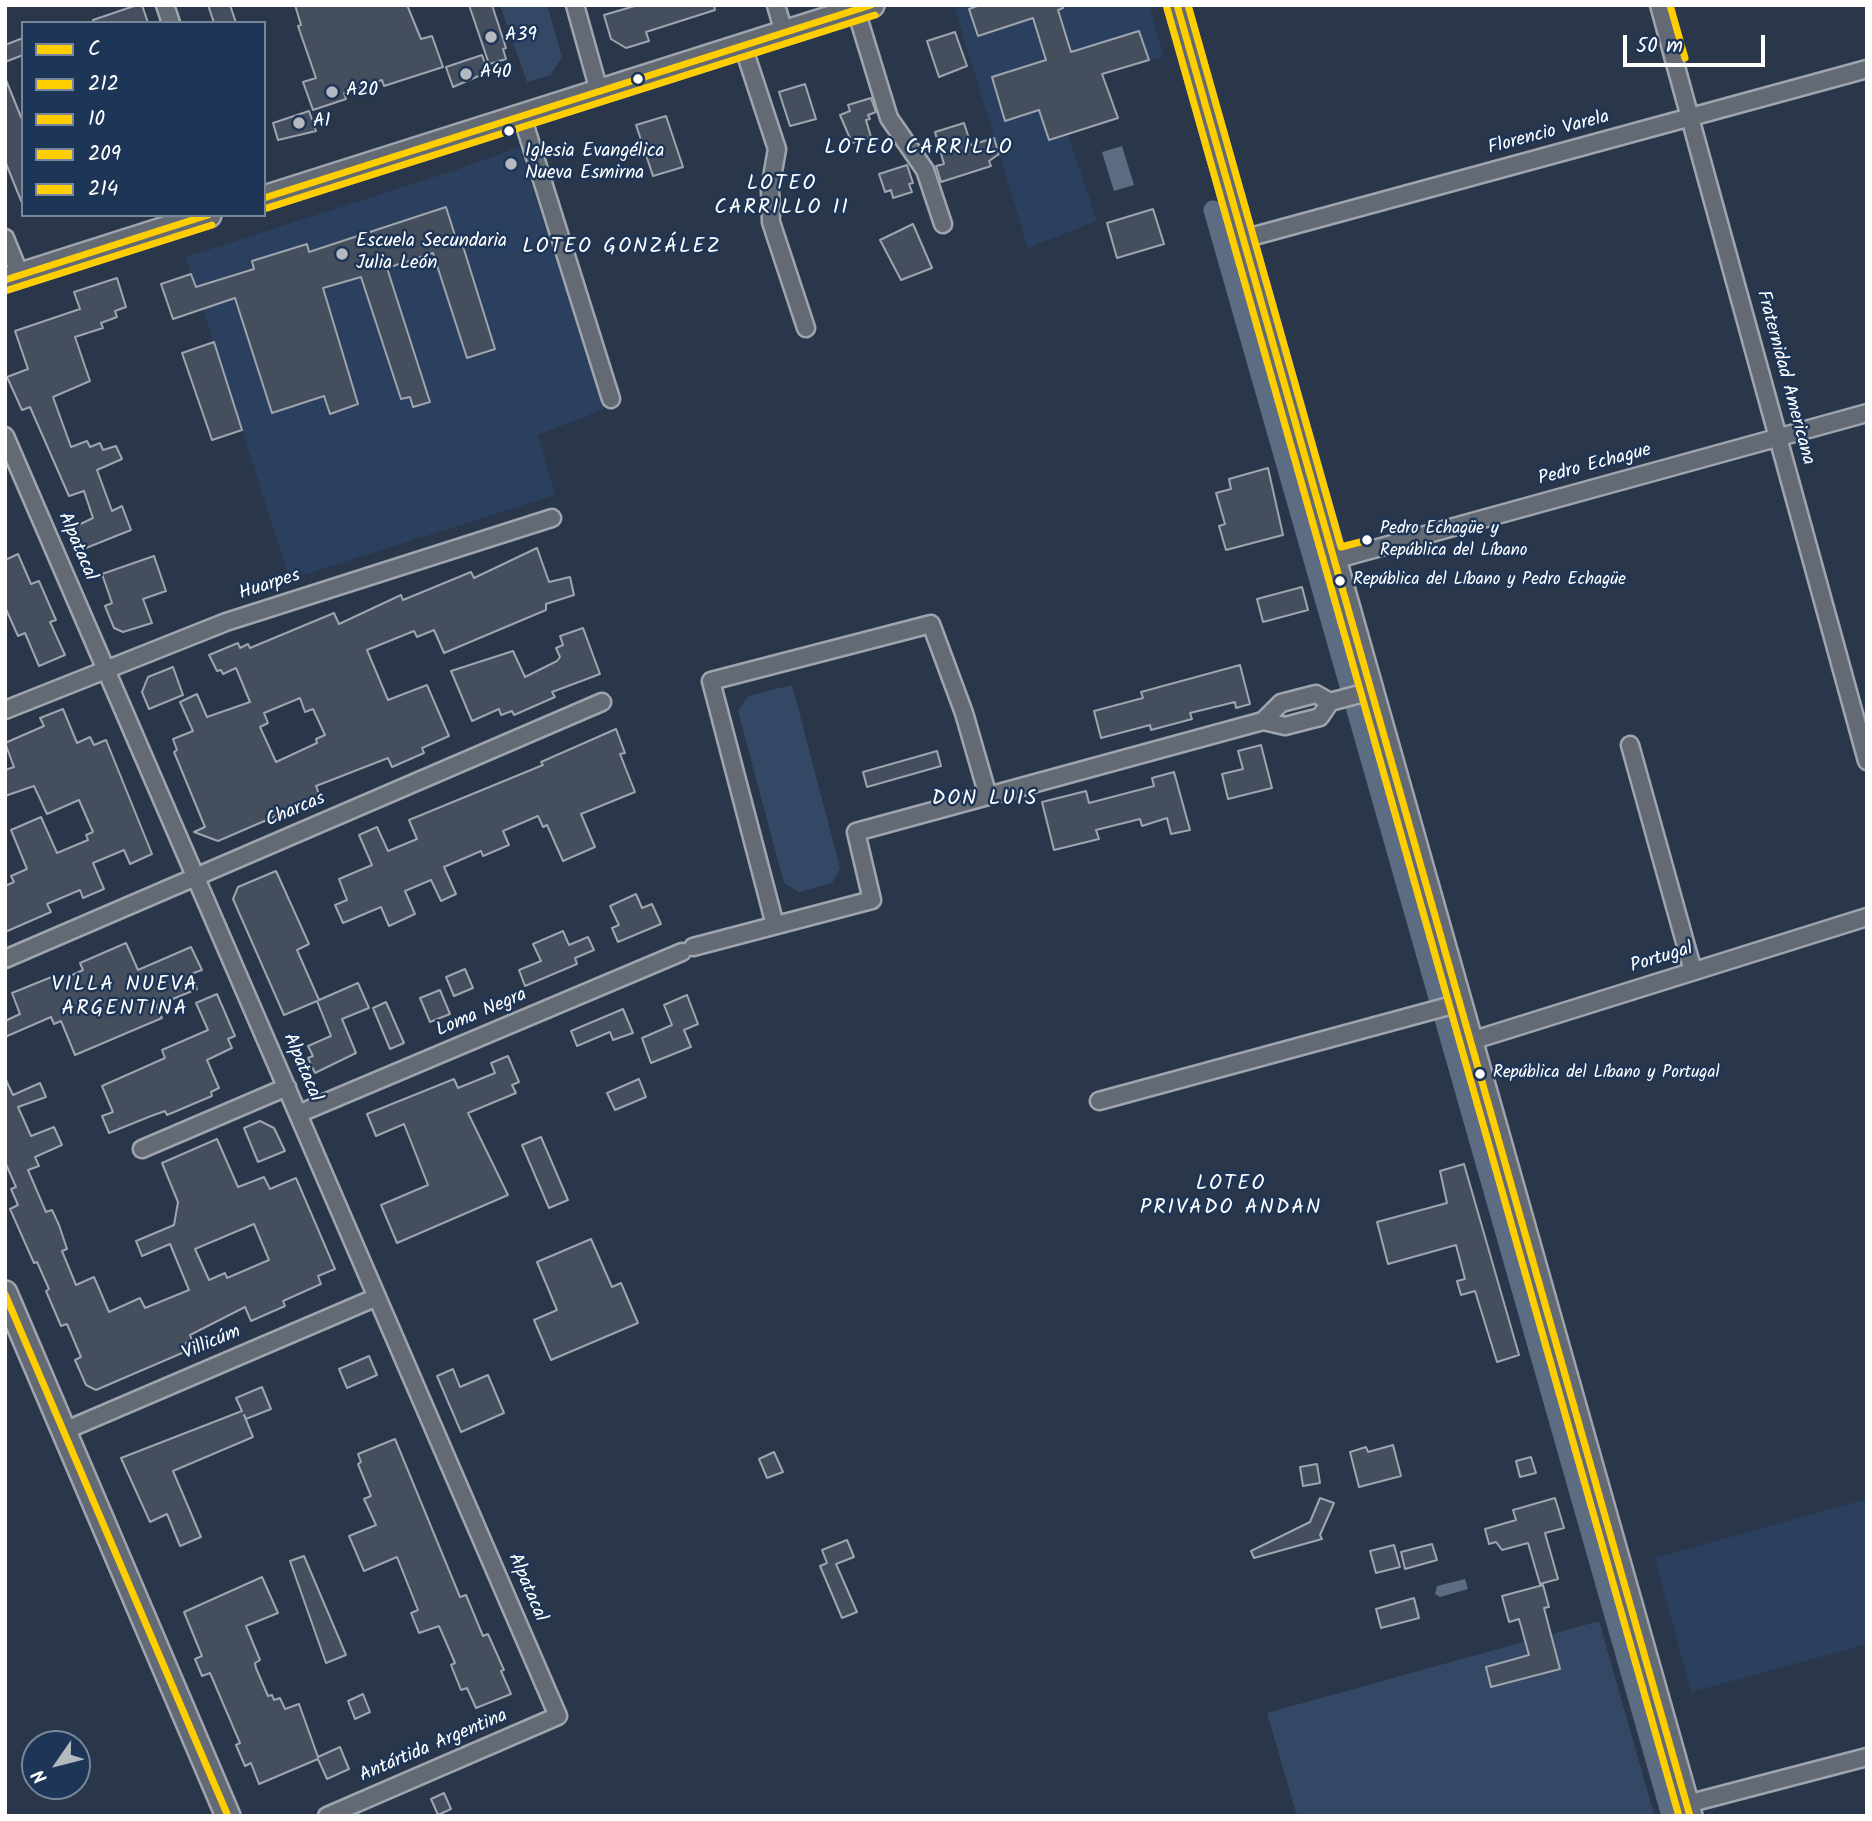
<!DOCTYPE html>
<html>
<head>
<meta charset="utf-8">
<style>
  body { margin:0 }
  #map { position:relative; width:1872px; height:1821px; overflow:hidden; background:#2a374a; font-family:Kalam,sans-serif }
  canvas { display:block }
  .frame { position:absolute; inset:0; border:7px solid #fff; pointer-events:none }
  .legend { position:absolute; left:21px; top:21px; width:245px; height:196px; box-sizing:border-box; background:#1d3557; border:2px solid #77869a; margin:0; padding:9px 12px; list-style:none; font-size:21px; color:#fff }
  .legend li { display:flex; align-items:center; gap:14px; height:35px }
  .legend b { width:35px; border:2px solid #77869a }
  .north { position:absolute; left:21px; top:1730px; width:70px; height:70px; box-sizing:border-box; background:#1d3557; border:2px solid #77869a; border-radius:50%; rotate:235deg; font-size:19px; font-weight:700; line-height:28px; text-align:center; color:#fff }
  .north::after { content:''; display:block; margin:auto; width:24px; height:32px; background:#b4b9c0; clip-path:polygon(50% 0,100% 100%,50% 72%,0 100%) }
  .scale { position:absolute; left:1623px; top:35px; width:142px; height:32px; box-sizing:border-box; border:4px solid #fff; border-top:0; padding-left:9px; font-size:21px; line-height:24px; white-space:nowrap; color:#fff; -webkit-text-stroke:5px #1d3557; paint-order:stroke }
</style>
</head>
<body>
<div id="map">
<canvas width="1872" height="1821"></canvas>
<div class="frame"></div>
<ul class="legend">
<li><b style="height:9px;background:#ffce00"></b>C</li>
<li><b style="height:9px;background:#ffce00"></b>212</li>
<li><b style="height:9px;background:#ffce00"></b>10</li>
<li><b style="height:9px;background:#ffce00"></b>209</li>
<li><b style="height:9px;background:#ffce00"></b>214</li>
</ul>
<div class="north">N</div>
<div class="scale">50 m</div>
</div>
<script>
const g = document.querySelector('canvas').getContext('2d');
g.lineJoin = 'round';
function fill(path, color) { g.fillStyle = color; g.fill(path, 'evenodd'); }
const toPath = rows => new Path2D(rows.map(r => 'M' + r).join(''));
function strokePath(path, color, width, dash) { g.strokeStyle = color; g.lineWidth = width; g.lineCap = dash ? 'butt' : 'round'; g.setLineDash(dash || []); g.stroke(path); }
function label(font, color, halo, rows, align = 'center') {
  g.font = font + ' Kalam,sans-serif'; g.lineWidth = 5; g.setLineDash([]); g.textBaseline = 'middle'; g.strokeStyle = halo; g.fillStyle = color; for (const [text, x, y, turn = 0] of rows) {
    g.save(); g.translate(x, y); g.rotate((+turn || 0) * Math.PI / 180); g.textAlign = isNaN(turn) ? turn : align; if (halo) g.strokeText(text, 0, 0); g.fillText(text, 0, 0); g.restore();
  }
}
const built = toPath([
  [965,5,1149,5,1163,56,1053,90,1097,221,1028,248,955,9],
  [519,147,604,409,538,435,555,495,290,579,186,257,462,168],
  [1867,1499,1867,1644,1691,1692,1655,1558]
]);
const green = toPath([
  [500,5,547,5,562,58,550,75,527,82],
  [792,685,840,868,832,883,799,892,784,883,738,711,748,696],
  [1599,1621,1654,1814,1297,1816,1267,1713]
]);
const water = toPath([
  [1122,146,1134,185,1114,191,1102,152],
  [1465,1579,1468,1589,1440,1597,1435,1594,1437,1586]
]);
const canal = toPath([
  [1213,210,1349,686],
  [1354,703,1671,1816]
]);
const building = toPath([
  [137,5,142,5,148,23,94,23,93,20,137,5],
  [208,5,230,5,236,23,214,23,208,5],
  [295,5,407,5,421,39,432,36,443,67,384,86,382,80,344,93,346,99,313,110,303,82,316,78,298,26,301,25,295,5],
  [469,5,492,5,506,48,503,49,506,59,489,64,469,5],
  [638,5,714,5,715,10,646,32,649,41,626,48,611,39,604,15,638,5],
  [980,5,1063,5,1063,8,1058,10,1071,52,1139,31,1149,60,1102,74,1118,118,1049,140,1039,110,1005,121,992,77,1046,60,1033,18,978,36,969,9,980,5],
  [955,32,967,66,939,77,927,41,955,32],
  [23,38,23,55,5,62,5,45,23,38],
  [482,55,488,72,453,87,446,67,482,55],
  [6,80,23,122,22,203,5,161,6,80],
  [805,84,816,119,790,126,779,92,805,84],
  [871,98,876,112,868,115,870,119,866,120,871,137,852,143,840,115,850,111,848,105,871,98],
  [309,111,316,131,278,140,273,123,309,111],
  [666,116,683,167,653,176,636,125,666,116],
  [964,123,971,145,994,138,999,154,989,161,991,166,941,182,936,166,944,164,935,132,964,123],
  [907,165,913,183,909,184,912,192,893,198,891,190,885,192,879,174,907,165],
  [446,207,458,245,462,243,495,349,467,358,433,253,387,268,430,402,413,407,410,397,401,399,361,277,323,288,358,404,330,414,324,396,272,413,235,298,173,319,161,284,191,274,196,287,254,269,252,261,307,244,309,252,446,207],
  [1153,209,1164,244,1117,258,1107,223,1153,209],
  [913,224,932,268,901,280,880,240,913,224],
  [117,278,126,307,115,311,117,317,101,323,103,328,75,337,90,381,53,397,71,447,87,441,90,447,100,443,103,450,116,446,122,459,97,470,112,511,122,506,131,530,81,550,72,528,93,518,84,491,69,496,30,407,22,410,7,377,28,369,15,331,80,309,74,292,117,278],
  [214,342,242,430,212,440,182,353,214,342],
  [1268,468,1283,535,1226,550,1219,526,1225,524,1216,493,1231,489,1229,479,1268,468],
  [537,548,549,582,570,577,574,595,546,604,546,610,444,653,434,630,417,637,414,631,367,650,388,700,427,685,449,736,422,748,424,753,392,767,388,758,316,786,320,797,218,841,194,832,205,827,174,752,177,750,173,739,193,731,180,702,197,694,207,717,250,702,236,668,223,674,221,670,217,671,209,655,238,643,240,648,248,644,250,648,334,613,339,624,401,595,403,600,471,572,474,578,537,548],
  [300,698,305,712,313,709,325,735,316,739,317,743,276,762,260,727,268,723,264,713,300,698],
  [18,554,31,584,39,581,56,620,50,622,65,655,39,666,25,633,18,636,5,607,5,560,18,554],
  [154,556,166,591,143,599,152,623,123,632,114,628,105,606,112,603,102,574,154,556],
  [1302,587,1308,610,1263,622,1257,599,1302,587],
  [583,628,600,674,552,692,555,697,514,715,512,711,501,715,499,709,472,721,451,671,513,651,525,677,557,661,560,657,556,648,563,645,560,636,583,628],
  [1240,665,1250,704,1236,708,1235,702,1190,713,1192,719,1151,730,1150,725,1101,738,1094,711,1143,698,1141,692,1240,665],
  [173,667,183,695,149,709,142,692,148,677,173,667],
  [63,709,77,743,90,737,94,745,106,740,152,854,130,864,124,850,93,863,104,889,83,898,80,890,47,904,51,912,5,932,5,886,14,882,11,876,27,869,11,830,41,817,57,853,88,840,86,835,93,832,79,800,47,814,34,786,5,796,5,770,14,767,5,743,44,726,40,718,63,709],
  [616,729,625,753,620,754,635,792,581,814,595,847,563,861,547,825,543,827,538,816,503,831,509,845,483,856,481,851,444,867,456,894,441,901,431,880,405,891,415,914,389,926,381,907,343,923,335,905,347,900,339,879,372,865,359,835,377,827,388,851,417,839,409,820,543,765,541,762,616,729],
  [1261,745,1272,788,1228,799,1222,774,1243,769,1238,751,1261,745],
  [937,751,941,766,867,787,863,772,937,751],
  [1174,772,1190,830,1171,834,1167,818,1142,826,1140,819,1096,830,1099,839,1054,850,1042,802,1086,791,1089,803,1154,786,1152,778,1174,772],
  [276,871,309,944,297,950,319,1000,358,983,369,1008,342,1019,356,1053,315,1073,308,1058,313,1056,308,1046,331,1036,317,1001,284,1015,233,899,238,887,276,871],
  [636,894,642,908,652,904,661,924,618,942,612,928,619,925,610,906,636,894],
  [563,931,569,945,588,937,594,950,575,958,577,964,525,986,519,970,541,961,533,944,563,931],
  [126,943,138,970,191,947,202,970,191,974,197,989,156,1006,162,1018,75,1055,61,1021,54,1024,51,1017,5,1037,5,1021,20,1014,12,993,54,976,57,982,83,970,80,963,126,943],
  [465,969,473,988,454,996,446,977,465,969],
  [440,990,450,1014,430,1022,420,998,440,990],
  [217,994,235,1036,228,1039,232,1048,207,1060,219,1088,211,1092,212,1096,167,1115,165,1111,151,1116,109,1133,102,1116,113,1112,102,1086,165,1058,162,1050,208,1030,196,1003,217,994],
  [687,995,698,1024,684,1030,691,1047,651,1063,642,1038,672,1025,664,1005,687,995],
  [386,1002,404,1043,390,1049,373,1008,386,1002],
  [623,1009,633,1033,613,1040,610,1032,577,1046,571,1031,623,1009],
  [508,1056,519,1082,512,1085,516,1093,468,1113,508,1195,397,1243,381,1205,428,1185,404,1124,376,1136,367,1114,454,1079,458,1088,495,1073,491,1063,508,1056],
  [5,1078,13,1095,40,1083,46,1097,18,1107,31,1136,54,1127,62,1145,35,1157,39,1166,28,1170,46,1212,52,1210,59,1225,67,1249,62,1251,76,1285,94,1277,109,1312,140,1298,145,1308,189,1290,170,1244,142,1256,136,1241,174,1225,178,1202,162,1163,217,1139,238,1187,264,1177,270,1189,296,1178,335,1269,318,1276,321,1284,283,1301,285,1306,251,1321,245,1307,190,1335,192,1340,186,1343,189,1350,96,1390,86,1385,75,1360,81,1357,67,1324,61,1326,46,1291,49,1289,37,1262,34,1263,10,1209,18,1205,11,1189,16,1187,5,1162,5,1078],
  [254,1224,269,1260,227,1278,225,1273,209,1280,195,1249,254,1224],
  [639,1079,646,1097,615,1110,607,1093,639,1079],
  [260,1121,274,1128,285,1151,258,1162,244,1128,260,1121],
  [541,1137,568,1200,549,1208,522,1145,541,1137],
  [1464,1164,1519,1355,1497,1362,1475,1291,1461,1295,1457,1281,1465,1279,1456,1245,1388,1264,1377,1222,1447,1203,1440,1171,1464,1164],
  [591,1239,612,1287,621,1283,638,1323,551,1360,534,1320,557,1310,537,1262,591,1239],
  [369,1356,377,1375,347,1388,339,1369,369,1356],
  [453,1369,460,1387,488,1375,504,1413,461,1432,437,1376,453,1369],
  [262,1387,271,1409,246,1419,244,1415,253,1437,173,1471,201,1537,180,1546,167,1514,150,1522,121,1458,242,1411,236,1398,262,1387],
  [395,1439,460,1597,466,1595,483,1636,488,1634,504,1670,501,1671,511,1694,476,1708,467,1688,461,1690,451,1665,455,1663,439,1626,419,1633,411,1613,418,1610,397,1557,364,1571,349,1536,376,1525,364,1499,371,1496,358,1464,361,1462,358,1454,395,1439],
  [1393,1445,1401,1476,1359,1487,1350,1452,1366,1447,1368,1452,1393,1445],
  [774,1452,783,1472,767,1478,759,1459,774,1452],
  [1531,1457,1536,1473,1520,1477,1516,1461,1531,1457],
  [1317,1464,1320,1483,1303,1486,1300,1467,1317,1464],
  [1320,1498,1334,1503,1320,1535,1322,1539,1254,1558,1251,1551,1310,1522,1320,1498],
  [1555,1498,1564,1528,1545,1533,1558,1579,1540,1584,1528,1543,1502,1550,1496,1542,1489,1544,1485,1529,1516,1520,1513,1510,1555,1498],
  [847,1540,854,1557,836,1564,857,1612,842,1618,820,1566,827,1563,822,1550,847,1540],
  [1432,1544,1437,1560,1405,1569,1401,1552,1432,1544],
  [1394,1545,1400,1567,1376,1573,1370,1551,1394,1545],
  [304,1556,346,1655,326,1663,290,1561,304,1556],
  [262,1577,278,1613,246,1626,260,1660,255,1663,256,1668,268,1696,272,1695,274,1700,280,1698,285,1709,299,1704,318,1757,340,1747,349,1769,327,1779,318,1759,259,1784,251,1763,245,1766,236,1745,240,1743,210,1673,202,1676,195,1659,202,1656,184,1612,262,1577],
  [1543,1585,1549,1607,1544,1608,1560,1669,1491,1687,1486,1667,1529,1655,1519,1619,1509,1622,1502,1596,1543,1585],
  [1414,1598,1419,1618,1381,1628,1376,1609,1414,1598],
  [363,1694,370,1712,355,1719,348,1701,363,1694],
  [444,1793,451,1809,438,1815,431,1799,444,1793]
]);
const street = toPath([
  [165,5,171,23],
  [575,5,599,91],
  [776,5,784,33],
  [1659,5,1867,761],
  [856,10,889,118,925,170,943,224],
  [743,46,777,149,770,189,771,222,806,328],
  [522,116,611,399],
  [5,238,20,275],
  [1243,239,1867,69],
  [5,436,558,1716,327,1816],
  [1334,560,1867,413],
  [5,710,226,622,552,518],
  [1263,721,1285,726,1320,717,1330,702,1371,691],
  [1630,745,1693,971],
  [775,925,711,681,931,624,964,713,988,796],
  [693,947,872,900,856,832,1263,721,1281,703,1316,694,1330,702],
  [5,959,602,702],
  [1471,1041,1867,917],
  [1099,1101,1460,1003],
  [298,1114,682,952],
  [142,1149,287,1087],
  [64,1431,377,1297],
  [1687,1804,1867,1757]
]);
const secondary = toPath([
  [1177,5,1690,1816],
  [264,198,872,5],
  [5,280,209,215],
  [5,1293,228,1816]
]);
const bus1 = toPath([
  [1177,5,1690,1816]
]);
const bus2 = toPath([
  [1167,8,1679,1816]
]);
const bus3 = toPath([
  [264,198,871,5],
  [5,280,208,215],
  [5,1294,228,1816]
]);
const bus4 = toPath([
  [267,208,875,15],
  [8,290,212,225]
]);
const bus5 = toPath([
  [1188,5,1341,547,1368,540],
  [1670,5,1685,58]
]);
const markers = [
  [491,37,7,"#b4b9c0"],
  [466,74,7,"#b4b9c0"],
  [638,79,6,"#fff"],
  [332,92,7,"#b4b9c0"],
  [299,123,7,"#b4b9c0"],
  [509,131,6,"#fff"],
  [511,164,7,"#b4b9c0"],
  [342,254,7,"#b4b9c0"],
  [1367,540,6,"#fff"],
  [1340,581,6,"#fff"],
  [1480,1074,6,"#fff"]
];
const busNames = [
  ["Pedro Echagüe y",1380,530],
  ["República del Líbano",1380,552],
  ["República del Líbano y Pedro Echagüe",1353,581],
  ["República del Líbano y Portugal",1493,1074]
];
const poiNames = [
  ["A39",505,37],
  ["A40",480,74],
  ["A20",346,92],
  ["A1",313,123],
  ["Iglesia Evangélica",525,153],
  ["Nueva Esmirna",525,175],
  ["Escuela Secundaria",356,243],
  ["Julia León",356,265]
];
const streetNames = [
  ["Florencio Varela",1549,134,-15],
  ["Fraternidad Americana",1784,378,75],
  ["Pedro Echague",1595,466,-15],
  ["Alpatacal",76,547,67],
  ["Huarpes",270,586,-18],
  ["Charcas",296,811,-23],
  ["Portugal",1662,959,-17],
  ["Loma Negra",482,1014,-23],
  ["Alpatacal",301,1068,67],
  ["Villicúm",212,1344,-23],
  ["Alpatacal",526,1588,67],
  ["Antártida Argentina",434,1747,-23]
];
const neighbourhoodNames = [
  ["LOTEO CARRILLO",919,149],
  ["LOTEO",782,185],
  ["CARRILLO II",782,209],
  ["LOTEO GONZÁLEZ",622,248],
  ["DON LUIS",985,800],
  ["VILLA NUEVA",125,986],
  ["ARGENTINA",125,1010],
  ["LOTEO",1231,1185],
  ["PRIVADO ANDAN",1231,1209]
];
fill(built, '#2a405e');
fill(green, '#344865');
fill(water, '#5c6d83');
strokePath(canal, '#5c6d83', 19);
fill(building, '#444e5c');
strokePath(building, '#9fa5ae', 2);
strokePath(street, '#9fa5ae', 21);
strokePath(secondary, '#9fa5ae', 28);
strokePath(street, '#636a74', 16);
strokePath(secondary, '#636a74', 23);
strokePath(bus1, '#ffce00', 7);
strokePath(bus2, '#ffce00', 7);
strokePath(bus3, '#ffce00', 7);
strokePath(bus4, '#ffce00', 7);
strokePath(bus5, '#ffce00', 7);
for (const [x, y, r, color] of markers) { const dot = new Path2D(); dot.arc(x, y, r, 0, 2 * Math.PI); g.fillStyle = color; g.fill(dot); strokePath(dot, '#1d3557', 2.5); }
label('17px', '#fff', '#1d3557', busNames, 'left');
label('19px', '#fff', '#1d3557', poiNames, 'left');
label('19px', '#fff', '#1d3557', streetNames);
g.letterSpacing = '2px';
label('21px', '#fff', '#1d3557', neighbourhoodNames);
g.letterSpacing = '0px';
</script>
</body>
</html>
